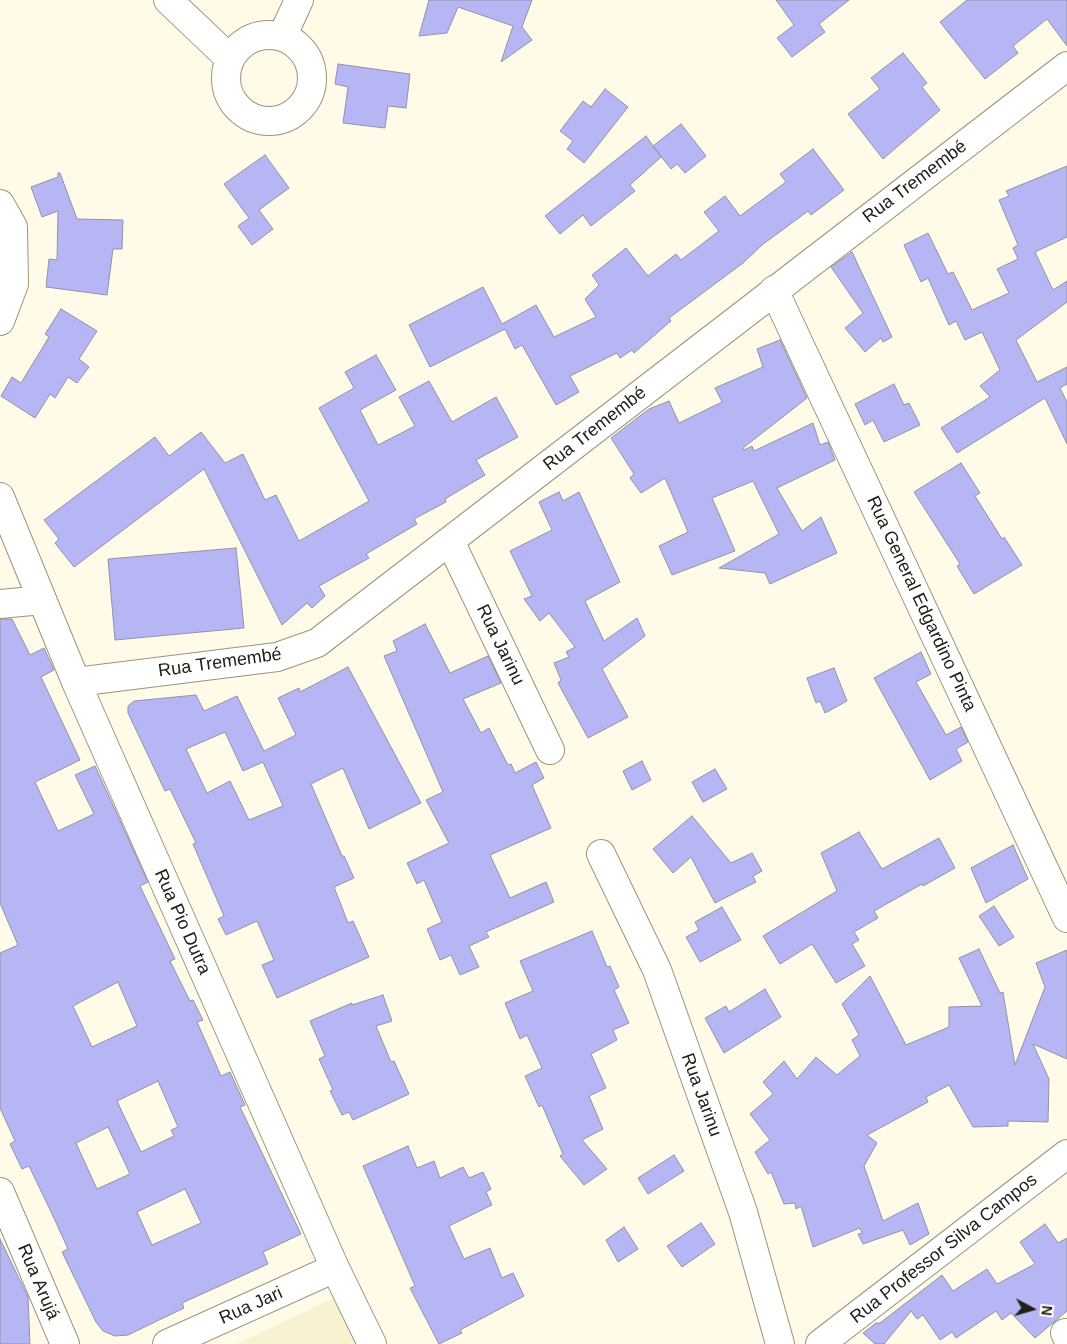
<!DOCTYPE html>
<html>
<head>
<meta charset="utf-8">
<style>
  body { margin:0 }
  #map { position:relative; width:1067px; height:1344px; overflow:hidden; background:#fffbe8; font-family:Arial,sans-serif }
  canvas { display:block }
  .north { position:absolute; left:1007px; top:1284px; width:50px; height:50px; -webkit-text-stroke:4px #fff; paint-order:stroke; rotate:96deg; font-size:14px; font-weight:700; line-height:20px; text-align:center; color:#222118 }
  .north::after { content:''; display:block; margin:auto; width:18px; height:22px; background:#222118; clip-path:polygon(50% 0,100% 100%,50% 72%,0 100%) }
</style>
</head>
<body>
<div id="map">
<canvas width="1067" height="1344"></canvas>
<div class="north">N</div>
</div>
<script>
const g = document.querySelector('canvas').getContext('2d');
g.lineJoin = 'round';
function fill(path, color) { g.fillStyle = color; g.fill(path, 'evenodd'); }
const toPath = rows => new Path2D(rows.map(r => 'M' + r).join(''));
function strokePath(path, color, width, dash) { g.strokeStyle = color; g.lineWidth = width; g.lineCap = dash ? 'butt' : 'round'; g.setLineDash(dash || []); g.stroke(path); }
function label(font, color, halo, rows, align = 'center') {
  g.font = font + ' Arial,sans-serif'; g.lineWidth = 4.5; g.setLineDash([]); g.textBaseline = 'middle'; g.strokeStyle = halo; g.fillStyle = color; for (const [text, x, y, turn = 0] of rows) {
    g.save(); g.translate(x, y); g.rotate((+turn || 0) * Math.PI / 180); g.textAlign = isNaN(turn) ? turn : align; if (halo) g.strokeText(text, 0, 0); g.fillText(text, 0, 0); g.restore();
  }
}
const built = toPath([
  [340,1295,364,1344,237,1344]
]);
const building = toPath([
  [429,0,532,0,522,27,532,40,501,62,513,26,458,7,447,33,419,36,429,0],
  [776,0,849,0,819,24,825,32,792,57,777,38,794,25,776,0],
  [967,0,1067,0,1067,46,1047,19,1013,46,1018,53,985,79,940,22,967,0],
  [903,53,927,83,922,87,940,110,883,159,848,114,880,89,871,78,903,53],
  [338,64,410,74,406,108,388,106,385,128,343,123,348,87,335,84,338,64],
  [605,89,628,107,584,163,567,149,573,141,560,131,583,101,591,107,605,89],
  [681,124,706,156,685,173,677,164,671,169,653,146,681,124],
  [646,136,661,157,630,185,635,191,591,226,583,215,560,234,545,216,646,136],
  [813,149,844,190,811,215,808,211,762,245,743,263,669,318,671,321,634,353,632,350,620,358,617,353,570,376,579,392,556,405,522,345,515,349,505,329,430,367,409,325,483,287,502,324,536,305,554,337,596,317,585,299,599,285,592,275,626,248,648,276,676,254,681,260,719,231,704,212,725,196,740,216,786,182,780,174,813,149],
  [265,155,289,188,259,210,273,229,252,245,238,226,249,218,224,184,265,155],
  [1067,166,1067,237,1035,252,1053,290,1067,281,1067,302,1016,340,1037,382,1067,367,1067,384,1060,388,1067,402,1067,444,1045,398,957,453,941,428,990,397,980,386,1000,370,982,332,965,340,956,321,949,325,928,278,921,282,904,245,928,233,948,274,953,272,972,310,1009,293,997,269,1018,259,1013,248,1018,245,999,200,1009,196,1006,191,1067,166],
  [58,173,60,173,77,219,123,220,122,249,113,249,107,295,46,287,49,259,57,260,58,211,42,217,31,187,58,177,58,173],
  [852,252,892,337,883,342,881,338,865,352,845,328,863,313,831,267,852,252],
  [61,309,97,331,79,359,89,367,77,383,68,377,55,398,50,394,35,418,1,396,12,377,21,383,49,337,45,334,61,309],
  [780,340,807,398,743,448,744,450,752,446,754,451,813,423,820,445,828,442,835,460,777,488,802,531,821,517,837,553,770,584,765,573,719,568,779,534,753,481,712,498,735,551,672,575,659,546,688,532,665,478,641,493,630,478,634,474,611,438,649,409,669,401,679,423,722,402,715,388,763,367,757,349,780,340],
  [376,355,396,390,360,410,378,445,415,426,399,397,429,381,452,422,496,397,518,437,476,460,485,475,445,499,446,502,414,519,417,524,366,554,369,558,319,586,325,596,312,608,307,603,282,625,204,469,74,567,55,543,59,539,44,520,155,437,169,456,201,432,225,463,243,454,265,500,276,495,299,541,369,501,319,408,354,388,345,372,376,355],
  [894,384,904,405,909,403,920,425,884,442,873,420,865,425,855,404,894,384],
  [961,463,980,493,975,496,1002,539,1004,537,1022,565,974,594,957,566,960,564,914,492,961,463],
  [559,492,563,501,579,492,620,582,585,601,604,641,637,618,645,636,602,669,628,717,588,738,558,683,561,680,554,663,569,657,566,652,575,647,549,613,540,621,524,599,532,596,510,551,552,530,539,502,559,492],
  [236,548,244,628,115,640,108,559,236,548],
  [0,619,12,619,30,655,44,648,54,670,41,677,80,760,35,782,58,831,94,814,75,775,95,766,148,882,140,886,175,959,170,961,190,1001,193,1000,203,1020,197,1022,221,1076,230,1072,245,1105,240,1107,301,1234,263,1252,268,1264,182,1303,184,1308,128,1335,115,1336,103,1331,96,1322,62,1252,68,1249,53,1216,29,1166,22,1169,10,1144,15,1141,0,1108,0,953,18,945,0,903,0,619],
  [118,982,137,1026,92,1047,73,1006,118,982],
  [158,1081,178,1127,171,1130,174,1136,141,1152,117,1101,158,1081],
  [108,1127,130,1174,97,1189,76,1143,108,1127],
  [185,1189,201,1223,152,1245,137,1212,185,1189],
  [425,624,450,673,488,656,501,683,463,699,481,733,489,728,508,765,511,764,515,773,536,762,544,778,532,785,551,828,490,855,510,898,546,882,554,902,486,932,489,937,469,946,479,967,460,975,451,955,440,960,427,929,442,922,424,880,417,884,407,863,449,843,426,800,443,792,384,656,397,651,393,641,425,624],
  [921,652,931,674,916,682,946,735,961,727,968,742,956,749,962,761,930,780,874,678,921,652],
  [348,667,421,803,369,829,343,768,311,784,342,856,344,856,354,878,334,887,348,923,353,921,369,957,277,998,262,965,274,960,257,921,226,935,218,919,224,916,193,844,196,843,170,789,165,791,128,713,128,706,134,701,196,695,204,711,237,696,264,751,296,735,278,698,299,688,300,692,348,667],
  [225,732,243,771,263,762,283,806,249,820,230,781,207,793,186,749,225,732],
  [834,668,847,701,825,713,820,701,816,703,807,678,834,668],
  [642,761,651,780,632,790,623,771,642,761],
  [715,769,727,789,703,802,692,782,715,769],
  [692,816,731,863,752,853,762,871,753,876,756,882,715,903,691,857,673,873,653,849,692,816],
  [859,832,882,869,939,838,955,868,923,886,922,884,874,911,878,918,854,932,859,940,852,944,865,966,836,983,812,944,780,964,763,936,837,891,821,853,859,832],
  [1013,845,1028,879,986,903,971,868,1013,845],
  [994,906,1014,937,999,946,979,916,994,906],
  [722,907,741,940,700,962,686,937,699,930,695,922,722,907],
  [592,931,607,967,610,966,619,987,614,990,629,1023,613,1030,617,1040,591,1054,606,1088,589,1096,603,1129,582,1140,607,1169,584,1185,560,1156,563,1154,542,1105,539,1107,525,1076,542,1068,527,1035,520,1039,505,1003,533,991,520,961,592,931],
  [979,949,1000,993,1003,992,1015,1065,1045,987,1036,963,1067,950,1067,1059,1033,1044,1049,1079,1048,1122,1008,1121,1008,1126,973,1127,949,1085,926,1097,928,1102,867,1135,877,1143,864,1166,883,1221,918,1203,929,1234,910,1245,903,1230,863,1244,858,1234,862,1233,860,1228,813,1247,801,1206,796,1209,795,1203,784,1204,771,1172,768,1174,755,1152,770,1140,750,1114,773,1094,763,1082,784,1061,797,1079,816,1057,837,1075,860,1056,852,1040,859,1035,842,1004,870,976,906,1045,949,1027,949,1007,982,1006,959,958,979,949],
  [765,989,781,1017,724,1053,705,1018,726,1006,729,1012,765,989],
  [383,995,392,1021,376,1026,391,1062,394,1061,409,1094,353,1120,349,1112,342,1115,330,1091,333,1090,319,1059,325,1056,310,1021,352,1003,352,1005,383,995],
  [408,1146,417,1168,434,1161,440,1178,463,1167,469,1178,483,1172,491,1189,486,1192,492,1205,449,1226,464,1259,490,1248,502,1278,513,1273,524,1296,460,1330,462,1333,439,1344,410,1288,415,1286,363,1166,408,1146],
  [674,1155,684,1171,648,1194,638,1178,674,1155],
  [701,1223,715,1244,682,1267,667,1246,701,1223],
  [1045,1224,1058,1243,1067,1238,1067,1311,1035,1338,1011,1313,1002,1320,996,1311,956,1338,952,1332,940,1340,923,1315,917,1319,911,1311,884,1344,875,1344,863,1333,876,1323,880,1323,942,1275,953,1291,987,1269,997,1284,1035,1264,1020,1242,1045,1224],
  [624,1227,638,1249,618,1262,606,1240,624,1227],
  [0,1239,28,1297,30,1344,0,1344,0,1239]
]);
const minor = toPath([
  [168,0,230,59],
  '226 78a43 43 0 1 1 86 0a43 43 0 1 1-86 0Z',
  [282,37,299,0],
  [0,204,13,227,14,284,0,321],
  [774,290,1067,918],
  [0,497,76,682,335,1268,372,1344],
  [450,541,550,750],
  [0,604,42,600],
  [76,682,277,657,317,643,1067,66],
  [601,854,657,970,743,1212,780,1344],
  [0,1192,65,1344],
  [1065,1333,1067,1337],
  [167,1344,335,1268],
  [820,1344,1067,1154]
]);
const streetNames = [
  ["Rua Tremembé",915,182,-37],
  ["Rua Tremembé",595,429,-38],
  ["Rua General Edgardino Pinta",921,604,65],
  ["Rua Jarinu",500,645,64],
  ["Rua Tremembé",220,663,-8],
  ["Rua Pio Dutra",182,922,66],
  ["Rua Jarinu",701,1095,70],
  ["Rua Professor Silva Campos",944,1249,-38],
  ["Rua Arujá",38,1282,67],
  ["Rua Jari",251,1306,-24]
];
fill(built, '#f8f2d1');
fill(building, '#b5b6f3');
strokePath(building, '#9192a8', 1);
strokePath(minor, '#99957e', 30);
strokePath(minor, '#fff', 28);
label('18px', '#222118', '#fff', streetNames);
</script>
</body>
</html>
